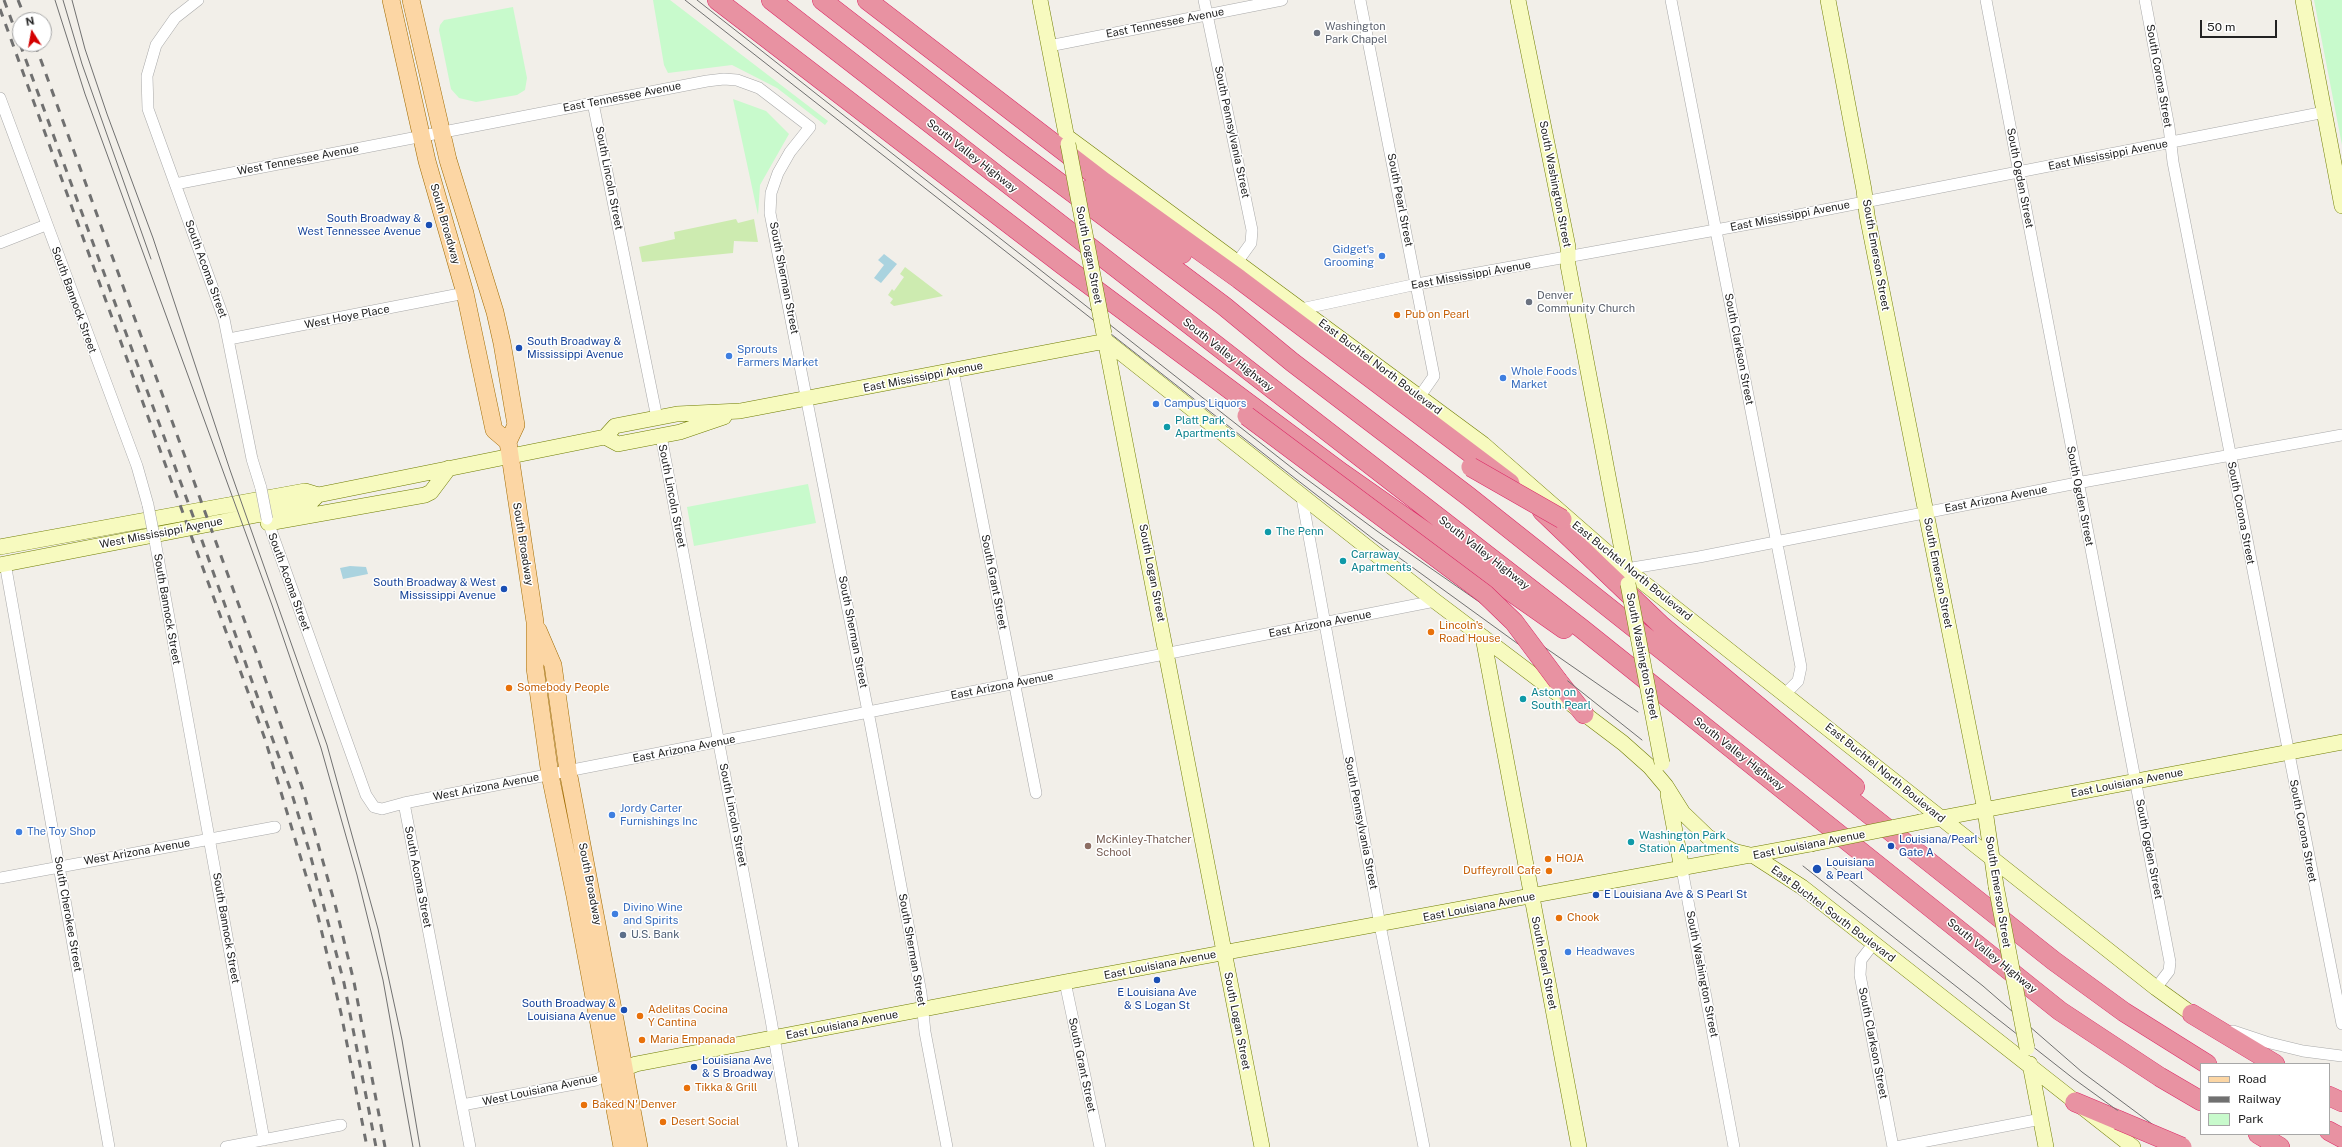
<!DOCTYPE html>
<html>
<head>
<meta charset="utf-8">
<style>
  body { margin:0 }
  #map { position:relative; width:2342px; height:1147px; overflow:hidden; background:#f2efe9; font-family:"Public Sans",sans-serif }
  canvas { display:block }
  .legend { position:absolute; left:2200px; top:1063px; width:130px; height:72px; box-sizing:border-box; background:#fff; border:1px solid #a7a7a7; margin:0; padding:5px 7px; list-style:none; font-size:12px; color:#222 }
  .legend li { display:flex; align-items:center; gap:8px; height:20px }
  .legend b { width:20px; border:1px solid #a7a7a7 }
  .north { position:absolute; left:12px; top:12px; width:40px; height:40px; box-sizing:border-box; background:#fff; border:1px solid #a7a7a7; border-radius:50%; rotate:349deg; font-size:11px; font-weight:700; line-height:16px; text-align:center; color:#222 }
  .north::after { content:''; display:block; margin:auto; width:14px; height:18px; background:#d40000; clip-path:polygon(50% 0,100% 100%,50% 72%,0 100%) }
  .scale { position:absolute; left:2200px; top:20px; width:77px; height:18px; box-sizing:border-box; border:2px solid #222; border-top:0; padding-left:5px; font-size:12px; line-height:14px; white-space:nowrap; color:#222; -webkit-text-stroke:3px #fff; paint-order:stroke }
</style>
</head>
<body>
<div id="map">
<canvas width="2342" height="1147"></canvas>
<ul class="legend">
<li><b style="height:5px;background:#fcd6a4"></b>Road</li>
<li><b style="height:5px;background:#707070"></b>Railway</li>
<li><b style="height:11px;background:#c8facc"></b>Park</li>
</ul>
<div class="north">N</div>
<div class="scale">50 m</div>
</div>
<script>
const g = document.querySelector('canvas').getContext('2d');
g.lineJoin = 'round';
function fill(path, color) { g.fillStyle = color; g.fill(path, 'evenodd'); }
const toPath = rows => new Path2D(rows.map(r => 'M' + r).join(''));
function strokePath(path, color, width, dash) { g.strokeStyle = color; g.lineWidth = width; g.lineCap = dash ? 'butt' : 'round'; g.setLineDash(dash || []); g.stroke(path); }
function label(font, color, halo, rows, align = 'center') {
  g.font = font + ' "Public Sans",sans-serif'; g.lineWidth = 3; g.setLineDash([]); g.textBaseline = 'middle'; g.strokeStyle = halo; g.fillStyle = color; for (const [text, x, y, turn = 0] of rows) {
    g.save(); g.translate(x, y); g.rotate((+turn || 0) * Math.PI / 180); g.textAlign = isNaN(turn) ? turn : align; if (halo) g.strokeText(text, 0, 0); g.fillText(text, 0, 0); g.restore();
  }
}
const grass = toPath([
  [736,219,738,223,754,219,758,242,734,241,733,253,642,262,639,247,675,239,674,232],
  [905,267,943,296,894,306,890,303,893,299,888,295,892,289,894,291,904,277,900,274]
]);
const park = toPath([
  [653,0,670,0,828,121,825,125,777,88,732,65,668,73,664,65],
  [2314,0,2342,0,2342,145],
  [513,7,527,78,525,90,517,95,476,102,459,98,451,89,439,30,440,25,444,20],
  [733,99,766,111,789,134,760,185,758,215],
  [808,484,816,523,694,546,687,507]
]);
const water = toPath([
  [884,254,897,264,881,283,874,278,884,265,878,260],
  [350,566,366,567,368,574,343,579,340,568]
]);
const street = toPath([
  [198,0,175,18,156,45,147,76,148,109,224,319,252,459,261,488],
  [1204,0,1252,230,1251,243,1238,261],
  [1360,0,1434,376,1420,396],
  [1671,0,1801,667,1798,681,1786,693],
  [1986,0,2170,962,2169,971,2156,988],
  [2145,0,2169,127,2173,162,2342,1024],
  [1049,46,1282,0],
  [0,98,137,466,148,505],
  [593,103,657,418],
  [175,184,707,81,724,79,737,80,759,88,810,127,790,152,778,173,771,193,770,213,871,727,921,993,925,1032,947,1147],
  [0,243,46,225],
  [1301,309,1417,284,1793,216,2325,112],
  [229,339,465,293],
  [953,371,1036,793],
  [661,436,771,1020,793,1147],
  [1302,498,1380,925,1424,1147],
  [267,519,366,795,374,807,382,809,404,803,1435,601],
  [155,541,264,1140],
  [5,563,109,1147],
  [1626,569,1699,557,2077,483,2342,435],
  [404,803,470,1147],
  [1682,869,1734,1147],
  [0,878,275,827],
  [1874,943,1861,960,1860,975,1893,1147],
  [1065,982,1100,1147],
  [2233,1031,2266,1042,2303,1051,2342,1056],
  [462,1105,596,1080,608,1074],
  [226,1147,341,1125],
  [1896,1147,2041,1119]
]);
const secondary = toPath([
  [1040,0,1068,144],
  [1518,0,1568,247,1568,265,1626,571],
  [1828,0,1864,190,1867,215,1985,810,1996,886],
  [2303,0,2342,206],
  [1066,136,1483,444,1626,569,2156,988,2192,1014],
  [1105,339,1262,1147],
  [1106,341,1435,601,1623,743,1650,767,1666,786,1683,813,1708,837,1733,851,1754,856,1802,887,2133,1147],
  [605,437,618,444,680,432,724,417],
  [268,523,425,495,431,492,449,468],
  [0,547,305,491,318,495,605,437,615,426,677,414,740,411,1106,341],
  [0,565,308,505,318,495],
  [1483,637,1579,1147],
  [1668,794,1682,869],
  [1920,822,2342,742],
  [2030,1064,2046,1147],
  [613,1073,636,1064,1065,982,1811,844]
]);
const primary = toPath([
  [391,0,427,161,465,293,494,430,508,442],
  [411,0,448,160,495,312,502,343,516,425,508,442,535,622,535,668,550,775,575,896,622,1147],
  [538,630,553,665,568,771,639,1147]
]);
const highway = toPath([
  [717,0,1064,266,1342,473,1564,629],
  [771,0,1581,628,2060,1011,2160,1077,2201,1101],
  [822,0,1013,148,1224,306,1292,362,1468,496,2054,961,2124,1012,2207,1064],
  [867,0,1104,182,1239,279,1510,483],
  [1089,189,1182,254],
  [1542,511,1662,626,1855,787],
  [1558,681,1584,714],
  [2192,1014,2275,1064],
  [2329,1096,2342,1102],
  [2075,1102,2118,1120],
  [2329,1131,2342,1138],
  [2258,1134,2280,1147]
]);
const tram = toPath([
  [55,0,85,94,272,605,321,748,357,875,383,980,413,1147],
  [63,0,82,64,151,259],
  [72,0,85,49,107,114,153,238,230,470,327,745,378,929,402,1040,420,1147],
  [685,0,1296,479,1372,538,1554,670,1642,740],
  [697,0,1301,475,1377,531,1638,712],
  [1827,862,1983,986,2082,1072,2183,1147],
  [1803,866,2074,1079,2168,1147]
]);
const rail = toPath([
  [4,0,20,43],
  [18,0,26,20],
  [0,9,265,739,317,912,341,1013,367,1147],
  [20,44,200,535,291,791,309,850,344,983,376,1147],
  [35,44,257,655,302,787,336,908,354,982,385,1147]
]);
const streetBridge = toPath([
  [261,488,267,519],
  [148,505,155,541]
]);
const secondaryBridge = toPath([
  [1068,144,1104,334],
  [1628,584,1662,763],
  [1811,844,1920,822],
  [1996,886,2027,1048]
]);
const highwayBridge = toPath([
  [1247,416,1485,594,1514,622,1558,681],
  [1471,467,1562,519],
  [2118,1120,2182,1147]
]);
const markers = [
  [1317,33,4,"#6b7280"],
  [429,225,4,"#1a4fb4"],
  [1382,256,4,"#3f7fe0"],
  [1529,302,4,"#6b7280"],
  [1397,315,4,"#e8710a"],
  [519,348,4,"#1a4fb4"],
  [729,356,4,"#3f7fe0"],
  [1503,378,4,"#3f7fe0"],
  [1156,404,4,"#3f7fe0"],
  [1167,427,4,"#0f9aa8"],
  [1268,532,4,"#0f9aa8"],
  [1343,561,4,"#0f9aa8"],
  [504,589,4,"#1a4fb4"],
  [1431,632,4,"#e8710a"],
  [509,688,4,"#e8710a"],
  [1523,699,4,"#0f9aa8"],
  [612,815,4,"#3f7fe0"],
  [19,832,4,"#3f7fe0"],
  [1631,842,4,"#0f9aa8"],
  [1088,846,4,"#8d6e63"],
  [1891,846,4,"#1a4fb4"],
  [1548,859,4,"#e8710a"],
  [1817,869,5,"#1a4fb4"],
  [1549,871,4,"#e8710a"],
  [1596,895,4,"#1a4fb4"],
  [615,914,4,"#3f7fe0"],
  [1559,918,4,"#e8710a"],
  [623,935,4,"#5c6f8a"],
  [1568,952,4,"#3f7fe0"],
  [1157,980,4,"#1a4fb4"],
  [624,1010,4,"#1a4fb4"],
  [640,1016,4,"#e8710a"],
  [642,1040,4,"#e8710a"],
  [694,1067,4,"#1a4fb4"],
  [687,1088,4,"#e8710a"],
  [584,1105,4,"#e8710a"],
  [663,1122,4,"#e8710a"]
];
const streetNames = [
  ["East Tennessee Avenue",1165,23,-11],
  ["South Corona Street",2159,76,80],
  ["East Tennessee Avenue",622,97,-11],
  ["South Pennsylvania Street",1232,132,78],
  ["East Mississippi Avenue",2108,155,-11],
  ["South Valley Highway",972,156,38],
  ["West Tennessee Avenue",298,160,-11],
  ["South Lincoln Street",609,178,79],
  ["South Ogden Street",2020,178,79],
  ["South Washington Street",1555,184,79],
  ["South Pearl Street",1400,200,79],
  ["East Mississippi Avenue",1790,216,-11],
  ["South Broadway",445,224,74],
  ["South Logan Street",1089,255,79],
  ["South Emerson Street",1876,255,80],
  ["South Acoma Street",206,269,70],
  ["East Mississippi Avenue",1471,275,-10],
  ["South Sherman Street",784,278,79],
  ["South Bannock Street",74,300,70],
  ["West Hoye Place",347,317,-11],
  ["South Clarkson Street",1739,349,79],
  ["South Valley Highway",1228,355,38],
  ["East Buchtel North Boulevard",1380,367,37],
  ["East Mississippi Avenue",923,377,-11],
  ["South Lincoln Street",672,496,79],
  ["South Ogden Street",2080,496,79],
  ["East Arizona Avenue",1996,499,-11],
  ["South Corona Street",2241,513,79],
  ["West Mississippi Avenue",161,533,-11],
  ["South Broadway",523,544,81],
  ["South Valley Highway",1484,553,38],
  ["East Buchtel North Boulevard",1632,571,39],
  ["South Logan Street",1152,573,79],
  ["South Emerson Street",1938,573,79],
  ["South Acoma Street",289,582,70],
  ["South Grant Street",994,582,79],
  ["South Bannock Street",167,609,80],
  ["East Arizona Avenue",1320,624,-11],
  ["South Sherman Street",853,632,79],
  ["South Washington Street",1642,656,79],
  ["East Arizona Avenue",1002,686,-11],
  ["East Arizona Avenue",684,749,-11],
  ["South Valley Highway",1739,754,38],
  ["East Buchtel North Boulevard",1885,773,39],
  ["East Louisiana Avenue",2127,783,-11],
  ["West Arizona Avenue",486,787,-11],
  ["South Lincoln Street",733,815,79],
  ["South Pennsylvania Street",1361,823,79],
  ["South Corona Street",2303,831,79],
  ["East Louisiana Avenue",1809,845,-11],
  ["South Ogden Street",2149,849,79],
  ["West Arizona Avenue",137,852,-10],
  ["South Acoma Street",418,877,79],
  ["South Broadway",590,884,79],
  ["South Emerson Street",1998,892,81],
  ["East Louisiana Avenue",1479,907,-11],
  ["South Cherokee Street",68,914,80],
  ["East Buchtel South Boulevard",1833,914,37],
  ["South Bannock Street",226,928,80],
  ["South Sherman Street",912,950,80],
  ["South Valley Highway",1992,956,39],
  ["South Pearl Street",1544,963,79],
  ["East Louisiana Avenue",1160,965,-11],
  ["South Washington Street",1702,974,79],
  ["South Logan Street",1237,1021,79],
  ["East Louisiana Avenue",842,1025,-11],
  ["South Clarkson Street",1873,1043,79],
  ["South Grant Street",1082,1065,78],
  ["West Louisiana Avenue",540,1090,-12]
];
const worshipNames = [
  ["Washington",1325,27],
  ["Park Chapel",1325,40],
  ["Denver",1537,296],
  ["Community Church",1537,309]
];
const transitNames = [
  ["South Broadway &",421,219,"right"],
  ["West Tennessee Avenue",421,232,"right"],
  ["South Broadway &",527,342],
  ["Mississippi Avenue",527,355],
  ["South Broadway & West",496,583,"right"],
  ["Mississippi Avenue",496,596,"right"],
  ["Louisiana/Pearl",1899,840],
  ["Gate A",1899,853],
  ["Louisiana",1826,863],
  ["& Pearl",1826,876],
  ["E Louisiana Ave & S Pearl St",1604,895],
  ["E Louisiana Ave",1157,993,"center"],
  ["& S Logan St",1157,1006,"center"],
  ["South Broadway &",616,1004,"right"],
  ["Louisiana Avenue",616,1017,"right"],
  ["Louisiana Ave",702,1061],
  ["& S Broadway",702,1074]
];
const shopNames = [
  ["Gidget's",1374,250,"right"],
  ["Grooming",1374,263,"right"],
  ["Sprouts",737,350],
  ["Farmers Market",737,363],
  ["Whole Foods",1511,372],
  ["Market",1511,385],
  ["Campus Liquors",1164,404],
  ["Jordy Carter",620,809],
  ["Furnishings Inc",620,822],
  ["The Toy Shop",27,832],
  ["Divino Wine",623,908],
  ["and Spirits",623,921],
  ["Headwaves",1576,952]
];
const foodNames = [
  ["Pub on Pearl",1405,315],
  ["Lincoln's",1439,626],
  ["Road House",1439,639],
  ["Somebody People",517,688],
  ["HOJA",1556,859],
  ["Duffeyroll Cafe",1541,871,"right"],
  ["Chook",1567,918],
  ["Adelitas Cocina",648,1010],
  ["Y Cantina",648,1023],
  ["Maria Empanada",650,1040],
  ["Tikka & Grill",695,1088],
  ["Baked N' Denver",592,1105],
  ["Desert Social",671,1122]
];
const cultureNames = [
  ["Platt Park",1175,421],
  ["Apartments",1175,434],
  ["The Penn",1276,532],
  ["Carraway",1351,555],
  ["Apartments",1351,568],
  ["Aston on",1531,693],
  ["South Pearl",1531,706],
  ["Washington Park",1639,836],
  ["Station Apartments",1639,849]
];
const educationNames = [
  ["McKinley-Thatcher",1096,840],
  ["School",1096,853]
];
const serviceNames = [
  ["U.S. Bank",631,935]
];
fill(grass, '#cdebb0');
fill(park, '#c8facc');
fill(water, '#aad3df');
strokePath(street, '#a9a9a9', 12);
strokePath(secondary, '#707d05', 16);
strokePath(primary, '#a06b00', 18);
strokePath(highway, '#dc2a67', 20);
strokePath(street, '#fff', 11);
strokePath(secondary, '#f7fabf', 15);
strokePath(primary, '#fcd6a4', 17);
strokePath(highway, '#e892a2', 19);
strokePath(tram, '#707070', 1);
strokePath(rail, '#707070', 3, [8, 8]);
strokePath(streetBridge, '#a9a9a9', 12, []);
strokePath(secondaryBridge, '#707d05', 16, []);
strokePath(highwayBridge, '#dc2a67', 20, []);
strokePath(streetBridge, '#fff', 11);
strokePath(secondaryBridge, '#f7fabf', 15);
strokePath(highwayBridge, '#e892a2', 19);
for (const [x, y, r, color] of markers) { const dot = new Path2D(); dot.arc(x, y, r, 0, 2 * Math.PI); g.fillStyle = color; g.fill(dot); strokePath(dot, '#fff', 1.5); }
label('11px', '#222', '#fff', streetNames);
label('11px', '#5b616d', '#fff', worshipNames, 'left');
label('11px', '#164399', '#fff', transitNames, 'left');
label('11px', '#366cbe', '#fff', shopNames, 'left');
label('11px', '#c56008', '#fff', foodNames, 'left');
label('11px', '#0d838f', '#fff', cultureNames, 'left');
label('11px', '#785e54', '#fff', educationNames, 'left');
label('11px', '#4e5e75', '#fff', serviceNames, 'left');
</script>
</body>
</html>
